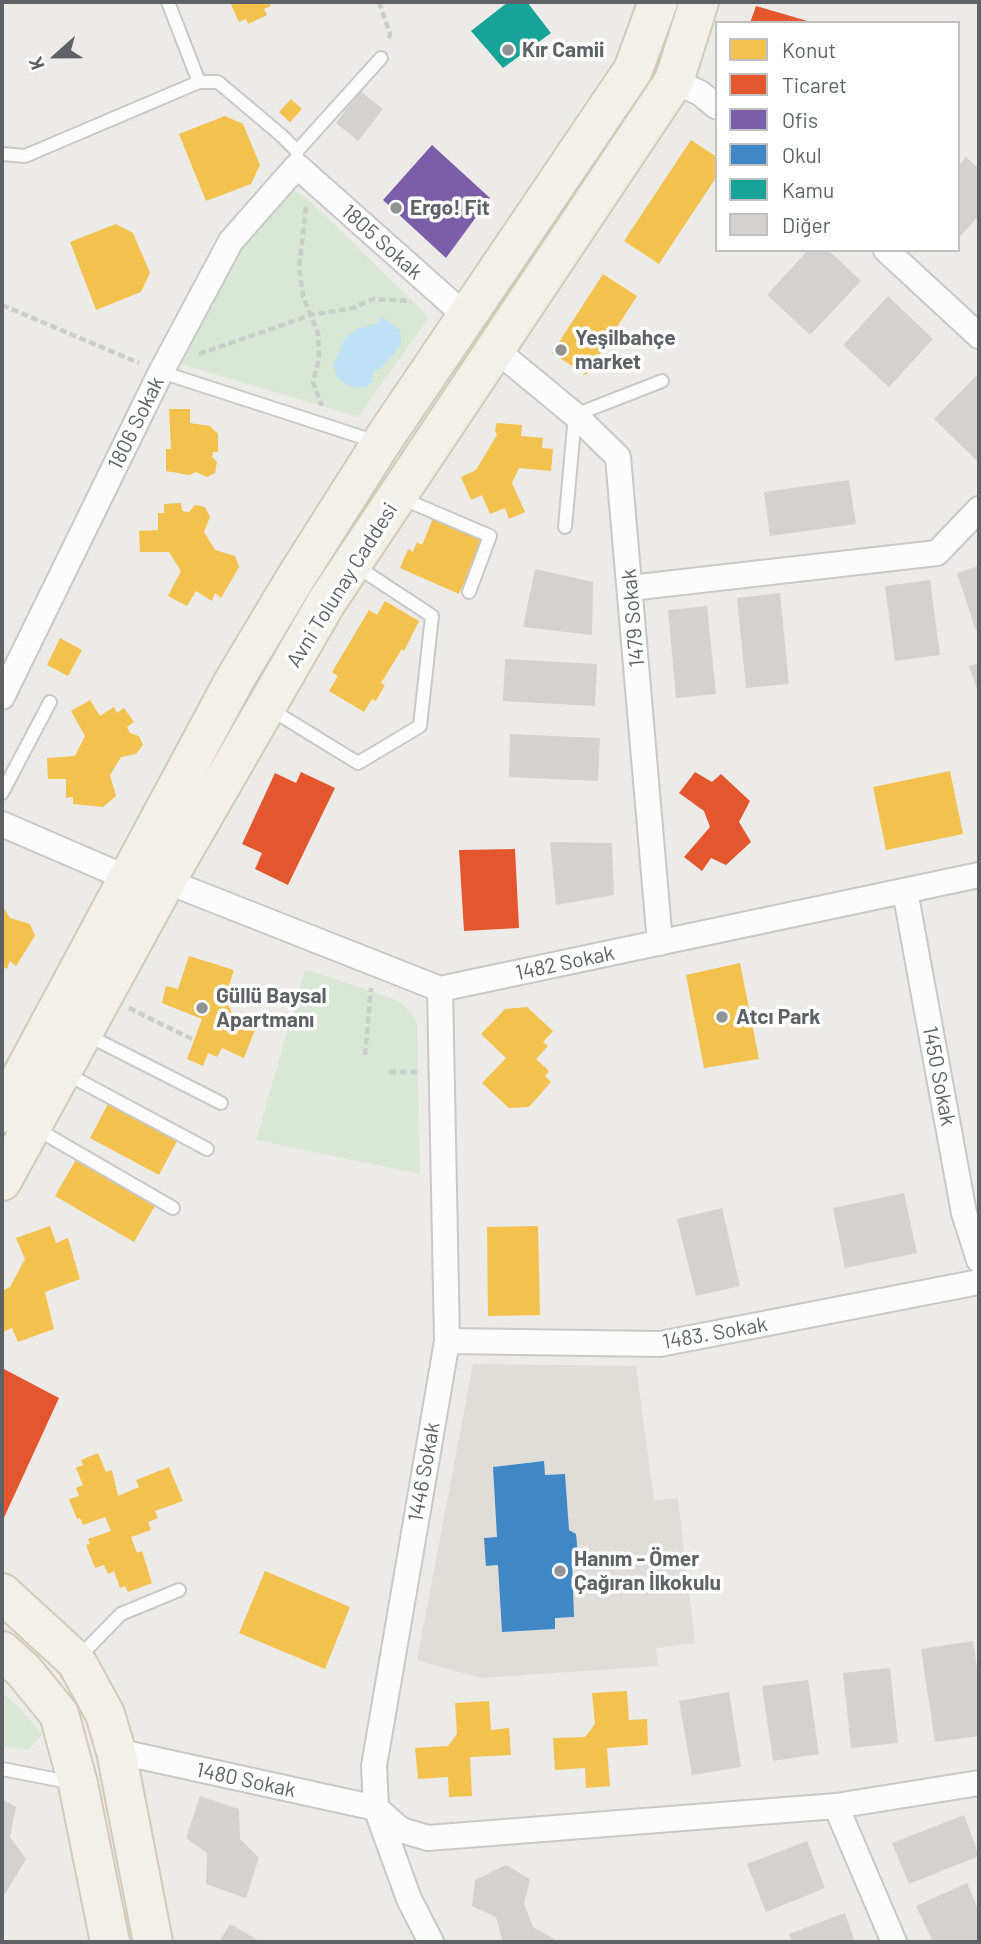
<!DOCTYPE html>
<html>
<head>
<meta charset="utf-8">
<style>
  body { margin:0 }
  #map { position:relative; width:981px; height:1944px; overflow:hidden; background:#edebe8; font-family:Barlow,sans-serif }
  canvas { display:block }
  .frame { position:absolute; inset:0; border:4px solid #5e6266; pointer-events:none }
  .legend { position:absolute; left:715px; top:21px; width:245px; height:231px; box-sizing:border-box; background:#fff; border:2px solid #bfc0c2; margin:0; padding:9px 12px; list-style:none; font-size:21px; color:#5e6266 }
  .legend li { display:flex; align-items:center; gap:14px; height:35px }
  .legend b { width:35px; border:2px solid #bfc0c2 }
  .north { position:absolute; left:21px; top:21px; width:70px; height:70px; -webkit-text-stroke:5px #fff; paint-order:stroke; rotate:249deg; font-size:19px; font-weight:700; line-height:28px; text-align:center; color:#5e6266 }
  .north::after { content:''; display:block; margin:auto; width:24px; height:32px; background:#5e6266; clip-path:polygon(50% 0,100% 100%,50% 72%,0 100%) }
</style>
</head>
<body>
<div id="map">
<canvas width="981" height="1944"></canvas>
<div class="frame"></div>
<ul class="legend">
<li><b style="height:19px;background:#f2c14e"></b>Konut</li>
<li><b style="height:19px;background:#e4572e"></b>Ticaret</li>
<li><b style="height:19px;background:#7b5ea7"></b>Ofis</li>
<li><b style="height:19px;background:#3f88c5"></b>Okul</li>
<li><b style="height:19px;background:#17a398"></b>Kamu</li>
<li><b style="height:19px;background:#d4d2d1"></b>Diğer</li>
</ul>
<div class="north">K</div>
</div>
<script>
const g = document.querySelector('canvas').getContext('2d');
g.lineJoin = 'round';
function fill(path, color) { g.fillStyle = color; g.fill(path, 'evenodd'); }
const toPath = rows => new Path2D(rows.map(r => 'M' + r).join(''));
function strokePath(path, color, width, dash) { g.strokeStyle = color; g.lineWidth = width; g.lineCap = dash ? 'butt' : 'round'; g.setLineDash(dash || []); g.stroke(path); }
function label(font, color, halo, rows, align = 'center') {
  g.font = font + ' Barlow,sans-serif'; g.lineWidth = 7; g.setLineDash([]); g.textBaseline = 'middle'; g.strokeStyle = halo; g.fillStyle = color; for (const [text, x, y, turn = 0] of rows) {
    g.save(); g.translate(x, y); g.rotate((+turn || 0) * Math.PI / 180); g.textAlign = isNaN(turn) ? turn : align; if (halo) g.strokeText(text, 0, 0); g.fillText(text, 0, 0); g.restore();
  }
}
const education = toPath([
  [473,1364,636,1366,654,1500,678,1498,695,1643,656,1648,658,1666,480,1678,417,1660]
]);
const green = toPath([
  [293,189,309,200,429,317,358,417,174,362,238,252],
  [305,969,394,999,403,1004,417,1022,420,1174,256,1140],
  [2,1693,17,1705,42,1734,29,1750,2,1746]
]);
const water = toPath([
  [382,317,400,330,401,345,381,368,374,371,372,382,364,388,348,386,337,377,333,365,338,354,345,338,357,329,376,324]
]);
const homes = toPath([
  [230,2,268,2,271,6,264,9,267,15,248,24,246,19,239,22],
  [291,99,302,109,290,122,279,112],
  [225,116,243,124,260,165,251,184,206,201,179,134],
  [691,140,717,157,717,176,659,264,624,241],
  [116,224,133,233,150,273,141,292,96,310,70,242],
  [603,274,637,296,586,375,552,353],
  [169,409,190,409,190,423,210,426,218,434,218,452,213,452,212,457,217,462,215,473,207,477,196,472,189,475,166,471,166,449,171,449],
  [497,423,522,425,521,436,543,438,542,448,553,449,551,471,519,468,512,483,525,512,509,519,505,508,490,514,482,495,471,500,461,477,476,470,497,435,495,430],
  [181,503,182,511,189,512,195,505,205,507,210,517,204,532,215,550,235,556,239,567,221,598,215,593,212,601,196,591,187,606,168,596,181,571,169,552,140,552,139,531,158,530,158,513,164,513,164,504],
  [434,516,483,538,459,594,400,568,408,549,413,552,417,542,422,545],
  [385,601,419,621,404,651,402,649,381,683,385,685,376,701,372,699,364,712,329,691,338,676,332,672,369,610,377,615],
  [60,638,82,650,68,676,47,665],
  [90,700,100,716,114,707,117,713,124,708,134,722,127,727,130,733,139,736,143,745,136,754,121,757,110,775,116,796,103,807,73,804,73,797,66,798,66,779,48,779,47,758,75,756,85,736,71,711],
  [950,771,963,834,886,850,873,787],
  [2,905,10,918,30,924,35,936,16,966,10,961,7,969,2,966],
  [189,956,234,970,225,998,232,1013,258,1022,244,1058,222,1048,217,1057,208,1053,203,1066,187,1059,202,1019,162,1003,166,986,178,989],
  [740,963,759,1059,704,1068,686,975],
  [527,1007,553,1031,543,1042,548,1046,536,1059,549,1071,545,1076,551,1082,529,1107,509,1108,482,1083,506,1058,481,1034,505,1009],
  [109,1102,178,1139,159,1175,90,1138],
  [77,1158,156,1204,134,1242,55,1196],
  [50,1226,56,1243,68,1238,80,1279,45,1292,54,1329,18,1342,12,1328,2,1332,2,1291,10,1287,25,1259,16,1238],
  [538,1226,540,1315,488,1316,487,1227],
  [98,1453,106,1472,112,1470,118,1496,139,1487,136,1480,169,1467,183,1501,155,1511,158,1518,148,1522,151,1530,131,1537,137,1553,142,1551,152,1583,128,1592,125,1586,120,1588,114,1571,108,1574,104,1565,95,1568,86,1545,90,1544,88,1539,111,1531,105,1517,83,1525,80,1518,77,1519,69,1499,79,1496,76,1488,83,1485,76,1468,83,1465,81,1460],
  [265,1571,350,1607,325,1669,239,1633],
  [627,1691,629,1720,647,1719,648,1745,607,1748,610,1786,586,1788,585,1768,555,1770,553,1738,585,1737,595,1724,592,1693],
  [489,1701,491,1730,509,1728,511,1755,470,1757,472,1796,449,1797,448,1777,418,1779,415,1748,448,1746,457,1734,455,1703]
]);
const shops = toPath([
  [756,6,811,22,811,23,750,23],
  [301,772,335,788,288,885,255,869,262,853,242,844,275,773,296,783],
  [695,772,712,782,721,774,750,801,739,822,751,842,726,865,711,858,702,871,684,857,710,827,704,811,679,793],
  [515,849,519,928,464,931,459,850],
  [2,1368,59,1398,2,1522]
]);
const offices = toPath([
  [432,145,490,198,446,258,383,200]
]);
const schools = toPath([
  [544,1461,545,1475,565,1474,569,1530,576,1534,578,1556,572,1561,574,1617,555,1618,555,1629,502,1632,498,1565,486,1566,484,1538,497,1537,493,1467]
]);
const public = toPath([
  [508,2,527,2,551,33,503,68,471,31]
]);
const building = toPath([
  [360,91,383,109,358,141,336,123],
  [966,157,979,169,979,215,958,239,958,166],
  [808,250,828,250,861,281,810,335,767,295],
  [888,296,933,339,889,387,843,345],
  [979,373,979,457,976,460,934,419],
  [849,480,856,524,770,536,764,492],
  [979,566,979,630,976,631,957,573],
  [535,569,593,582,592,635,523,627],
  [930,580,940,655,895,661,885,586],
  [780,593,789,684,746,688,737,598],
  [707,606,716,694,676,698,668,610],
  [505,659,597,664,595,706,503,701],
  [979,663,979,695,969,666],
  [510,734,600,738,598,781,509,777],
  [550,842,612,843,614,895,556,905],
  [904,1193,917,1253,845,1268,833,1208],
  [722,1208,740,1286,696,1296,677,1219],
  [973,1641,979,1681,979,1736,935,1742,921,1649],
  [890,1668,898,1743,851,1748,843,1673],
  [808,1680,819,1754,773,1761,762,1686],
  [729,1692,741,1767,692,1775,679,1701],
  [200,1796,239,1809,240,1839,259,1858,246,1898,206,1884,207,1853,186,1838],
  [2,1799,16,1807,10,1837,26,1859,4,1896,2,1894],
  [964,1815,979,1856,909,1884,892,1843],
  [807,1841,825,1888,766,1912,747,1864],
  [506,1865,530,1879,524,1904,533,1927,559,1942,503,1942,496,1917,472,1906,475,1880],
  [967,1883,979,1911,979,1942,933,1942,916,1906],
  [845,1913,855,1942,792,1942,789,1934],
  [230,1924,261,1942,219,1942]
]);
const path = toPath([
  [379,2,390,34,388,42],
  [306,207,299,267,303,296,318,333,319,359,313,382,322,406],
  [2,305,139,363],
  [199,354,311,315,353,308,373,299,411,301],
  [129,1008,194,1040],
  [365,1055,371,988],
  [389,1072,420,1072]
]);
const service = toPath([
  [168,2,199,82,218,82,282,136,297,151,297,166],
  [297,151,381,58],
  [2,154,25,156,199,82],
  [161,372,377,442],
  [401,498,490,536,469,592],
  [565,527,575,415,662,381],
  [270,709,358,763,420,726,432,616,356,566],
  [2,793,50,702],
  [87,1035,221,1103],
  [65,1073,207,1149],
  [35,1128,173,1208],
  [77,1659,121,1614,179,1590],
  [2,1769,74,1783]
]);
const minor = toPath([
  [674,81,700,93,717,107],
  [886,250,979,336],
  [495,349,575,415,618,457,660,943],
  [630,588,937,553,979,509],
  [2,697,161,372,231,241,297,166,468,318],
  [2,824,127,878],
  [166,881,440,989,979,875],
  [905,891,964,1213,979,1260],
  [447,1341,660,1344,979,1282],
  [116,1751,376,1808,401,1830,428,1838,836,1806,979,1783],
  [836,1806,894,1942],
  [431,1942,409,1899,376,1808,374,1766,447,1341,440,989]
]);
const primary = toPath([
  [2,1113,235,679,293,582,381,443,633,70,658,2],
  [2,1181,166,881,326,603,674,81,699,2],
  [2,1593,76,1661,105,1714,116,1751,153,1942],
  [2,1651,23,1670,59,1714,78,1784,110,1942]
]);
const markers = [
  [508,50,7,"#909294"],
  [396,208,7,"#909294"],
  [561,350,7,"#909294"],
  [202,1008,7,"#909294"],
  [722,1017,7,"#909294"],
  [560,1571,7,"#909294"]
];
const poiNames = [
  ["Kır Camii",522,50],
  ["Ergo! Fit",410,208],
  ["Yeşilbahçe",575,338],
  ["market",575,362],
  ["Güllü Baysal",216,996],
  ["Apartmanı",216,1020],
  ["Atcı Park",736,1017],
  ["Hanım - Ömer",574,1559],
  ["Çağıran İlkokulu",574,1583]
];
const streetNames = [
  ["1805 Sokak",382,242,42],
  ["1806 Sokak",136,423,-64],
  ["Avni Tolunay Caddesi",342,585,-58],
  ["1479 Sokak",633,618,-95],
  ["1482 Sokak",565,963,-12],
  ["1450 Sokak",939,1076,79],
  ["1483. Sokak",715,1333,-10],
  ["1446 Sokak",424,1472,-80],
  ["1480 Sokak",246,1780,12]
];
fill(education, '#e0ddd8');
fill(green, '#d8e8d4');
fill(water, '#bfe1f5');
fill(homes, '#f2c14e');
fill(shops, '#e4572e');
fill(offices, '#7b5ea7');
fill(schools, '#3f88c5');
fill(public, '#17a398');
fill(building, '#d4d2d1');
strokePath(service, '#c7c8c8', 16);
strokePath(minor, '#c7c8c8', 28);
strokePath(primary, '#d3c9b8', 42);
strokePath(path, '#c9cecb', 4.5, [7, 3.5]);
strokePath(service, '#fcfcfc', 12);
strokePath(minor, '#fcfcfc', 24);
strokePath(primary, '#f2f0e9', 38);
for (const [x, y, r, color] of markers) { const dot = new Path2D(); dot.arc(x, y, r, 0, 2 * Math.PI); g.fillStyle = color; g.fill(dot); strokePath(dot, '#fff', 2.5); }
label('bold 21px', '#5e6266', '#fff', poiNames, 'left');
label('21px', '#5e6266', '#fff', streetNames);
</script>
</body>
</html>
